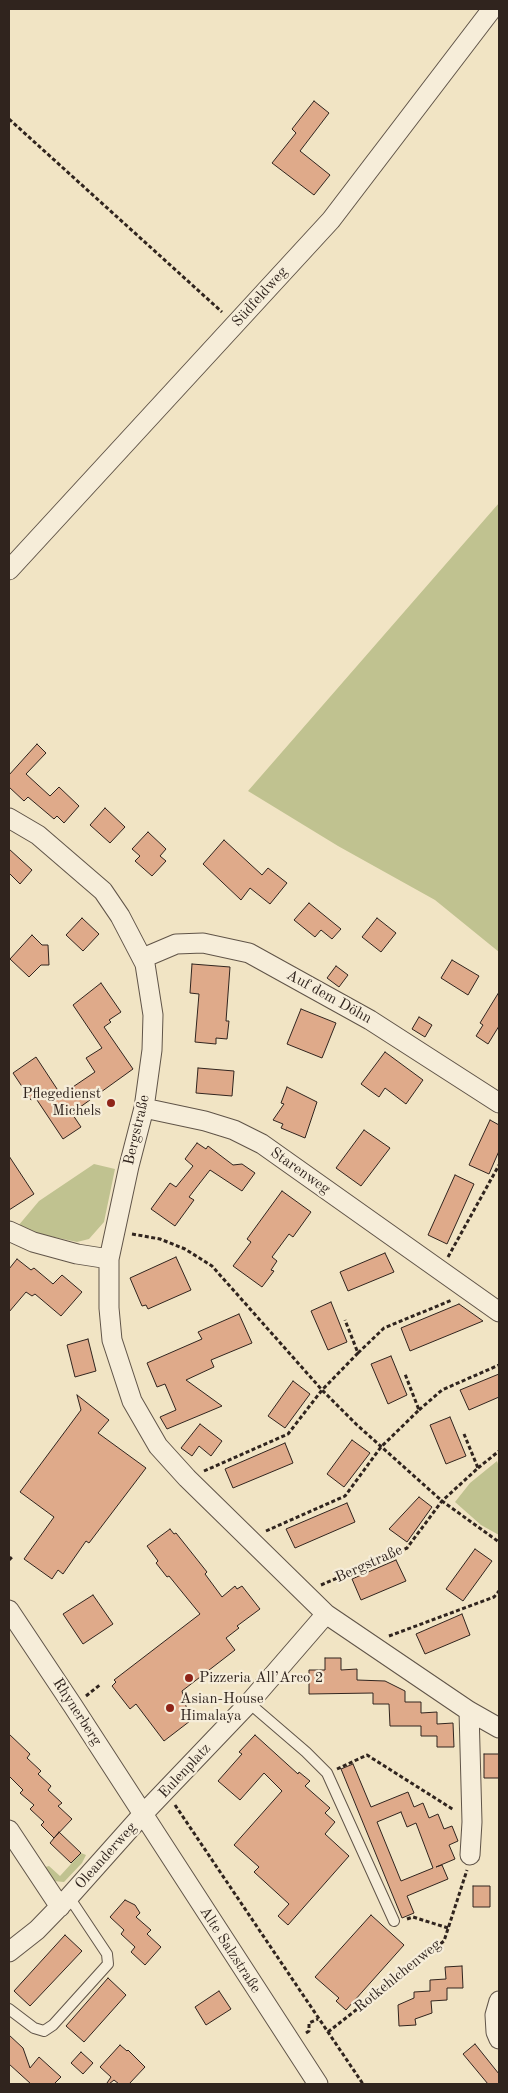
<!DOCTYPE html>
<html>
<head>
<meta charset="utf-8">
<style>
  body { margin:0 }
  #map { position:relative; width:508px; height:2093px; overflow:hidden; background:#f1e4c4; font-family:"Old Standard TT",serif }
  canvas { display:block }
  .frame { position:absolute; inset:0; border:10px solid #30241e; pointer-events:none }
</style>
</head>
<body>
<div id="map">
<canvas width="508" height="2093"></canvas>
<div class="frame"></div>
</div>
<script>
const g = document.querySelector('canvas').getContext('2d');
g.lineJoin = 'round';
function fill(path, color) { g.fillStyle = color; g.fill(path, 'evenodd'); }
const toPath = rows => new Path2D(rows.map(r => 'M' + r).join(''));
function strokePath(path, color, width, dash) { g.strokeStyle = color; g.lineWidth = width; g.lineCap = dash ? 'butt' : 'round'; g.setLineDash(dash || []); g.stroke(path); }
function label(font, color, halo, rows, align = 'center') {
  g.font = font + ' "Old Standard TT",serif'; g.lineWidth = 4.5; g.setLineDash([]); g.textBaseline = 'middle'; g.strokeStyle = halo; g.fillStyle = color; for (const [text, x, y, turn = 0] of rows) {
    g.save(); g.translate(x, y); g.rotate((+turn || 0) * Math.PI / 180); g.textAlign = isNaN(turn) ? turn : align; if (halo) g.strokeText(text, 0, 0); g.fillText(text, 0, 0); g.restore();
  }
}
const green = toPath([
  [499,503,499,952,435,900,338,846,248,791],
  [94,1164,115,1169,104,1222,89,1239,77,1242,40,1234,18,1226,39,1201],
  [497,1461,499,1467,499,1535,481,1525,455,1502,470,1483],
  [81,1853,86,1855,82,1863,64,1882,53,1881,43,1870,45,1867,49,1866,60,1876]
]);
const building = toPath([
  [314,101,329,113,300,151,330,175,314,195,272,163,296,133,292,129,314,101],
  [37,744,46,753,26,774,50,796,59,787,79,806,64,823,57,816,54,819,28,797,24,801,9,787,9,775,37,744],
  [105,808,125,827,110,843,90,825,105,808],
  [148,832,166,849,160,856,166,861,152,876,135,861,140,856,132,849,148,832],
  [224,840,262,875,268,868,287,883,270,904,250,888,241,900,203,864,224,840],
  [9,849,32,870,20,884,9,873,9,849],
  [309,903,341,929,332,939,321,930,315,937,294,920,309,903],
  [82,918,99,934,83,951,66,935,82,918],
  [377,918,396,933,381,952,362,937,377,918],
  [32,935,42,945,48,945,49,965,41,965,29,977,10,959,32,935],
  [452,960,479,976,468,995,441,978,452,960],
  [192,964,230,967,226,1021,229,1021,227,1039,216,1038,216,1044,195,1042,199,994,190,993,192,964],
  [336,966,348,975,339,987,327,978,336,966],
  [101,983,121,1012,109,1020,111,1022,104,1027,133,1069,76,1110,77,1112,73,1115,81,1127,63,1139,35,1097,31,1100,13,1073,36,1057,61,1095,95,1072,86,1058,102,1048,73,1005,101,983],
  [499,992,499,1026,488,1044,476,1036,483,1025,480,1023,499,992],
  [301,1009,336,1023,322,1058,287,1044,301,1009],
  [419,1017,432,1025,425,1037,412,1029,419,1017],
  [385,1052,423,1080,406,1104,385,1088,379,1097,361,1084,385,1052],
  [198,1068,234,1071,232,1096,196,1093,198,1068],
  [287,1087,317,1102,305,1138,281,1128,283,1124,273,1120,284,1104,281,1103,287,1087],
  [490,1120,499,1125,499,1151,489,1174,469,1165,490,1120],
  [364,1130,390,1148,361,1186,336,1168,364,1130],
  [197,1143,206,1149,208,1146,233,1165,242,1164,255,1173,242,1191,210,1170,189,1197,194,1200,175,1226,151,1209,170,1183,176,1187,193,1166,185,1159,197,1143],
  [9,1156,34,1194,9,1210,9,1156],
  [455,1175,474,1184,447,1244,428,1235,455,1175],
  [282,1191,311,1212,293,1237,289,1234,272,1257,277,1261,271,1270,274,1271,262,1287,233,1266,251,1242,247,1239,282,1191],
  [385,1253,394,1272,348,1291,340,1272,385,1253],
  [176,1257,191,1290,148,1309,146,1305,142,1306,130,1278,176,1257],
  [17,1259,31,1270,34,1268,53,1284,62,1275,82,1292,61,1316,35,1294,32,1296,26,1292,9,1312,9,1269,17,1259],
  [331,1302,347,1342,328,1350,311,1311,331,1302],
  [459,1304,483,1321,410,1351,401,1328,459,1304],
  [239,1314,252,1343,211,1360,214,1367,186,1380,222,1406,167,1429,160,1417,176,1410,165,1384,157,1387,147,1363,202,1339,198,1332,239,1314],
  [88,1339,96,1371,75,1377,67,1345,88,1339],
  [391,1356,407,1395,388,1404,371,1364,391,1356],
  [499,1374,499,1397,469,1410,460,1390,499,1374],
  [293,1381,310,1394,285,1428,268,1416,293,1381],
  [77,1395,109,1420,98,1433,146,1468,89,1543,86,1541,63,1574,58,1570,52,1579,24,1559,54,1517,20,1492,81,1410,77,1395],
  [450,1417,466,1456,446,1464,430,1425,450,1417],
  [200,1424,222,1441,211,1456,199,1446,192,1456,181,1448,200,1424],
  [352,1440,370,1453,344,1487,327,1474,352,1440],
  [285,1443,293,1463,233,1488,225,1469,285,1443],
  [419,1497,432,1507,407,1542,389,1529,419,1497],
  [347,1503,355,1522,295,1548,286,1529,347,1503],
  [170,1529,174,1534,176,1533,207,1572,205,1574,222,1597,235,1586,237,1589,242,1586,260,1609,237,1626,239,1628,226,1638,235,1650,182,1691,190,1721,164,1741,136,1704,130,1709,112,1686,116,1682,114,1680,200,1614,169,1576,167,1577,156,1563,158,1561,147,1546,170,1529],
  [475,1549,492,1561,463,1601,446,1589,475,1549],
  [396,1560,406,1581,361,1600,352,1579,396,1560],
  [93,1595,113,1624,83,1644,63,1614,93,1595],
  [462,1614,470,1635,425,1654,416,1634,462,1614],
  [325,1658,341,1658,341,1670,357,1669,357,1680,385,1681,405,1691,405,1702,421,1702,421,1713,437,1712,437,1724,453,1723,454,1747,437,1747,437,1736,421,1736,421,1726,390,1726,389,1704,373,1704,373,1693,309,1694,309,1670,325,1670,325,1658],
  [9,1734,30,1754,27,1758,41,1771,38,1774,51,1786,48,1790,62,1803,58,1806,72,1819,54,1838,41,1825,44,1822,30,1809,34,1805,20,1793,23,1790,9,1776,9,1734],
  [255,1735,298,1774,299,1772,310,1781,305,1786,330,1808,325,1813,335,1822,325,1834,349,1856,288,1925,278,1916,289,1904,254,1872,259,1867,234,1845,282,1791,264,1773,240,1800,218,1781,242,1754,239,1752,255,1735],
  [484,1754,499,1754,499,1778,484,1778,484,1754],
  [353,1764,371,1807,408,1792,414,1807,423,1803,429,1818,438,1814,444,1829,452,1826,458,1841,449,1845,455,1859,436,1867,442,1865,448,1879,407,1896,414,1913,402,1918,341,1769,353,1764],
  [401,1812,407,1827,416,1823,433,1868,401,1881,377,1822,401,1812],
  [59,1832,81,1853,71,1863,50,1843,59,1832],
  [473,1886,490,1886,490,1907,473,1907,473,1886],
  [125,1900,135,1905,140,1913,136,1917,151,1930,147,1934,161,1947,145,1965,131,1952,135,1947,121,1934,124,1930,110,1917,125,1900],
  [371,1915,404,1945,346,2010,336,2001,339,1998,315,1977,371,1915],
  [65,1935,82,1951,30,2006,14,1991,65,1935],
  [462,1966,463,1988,447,1988,447,2000,431,2001,432,2013,415,2019,416,2025,399,2026,398,2005,414,1998,414,1992,430,1991,430,1980,446,1979,445,1967,462,1966],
  [108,1978,126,1995,84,2042,66,2026,108,1978],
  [219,1991,231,2009,206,2025,195,2007,219,1991],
  [9,2035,23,2048,30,2068,39,2057,61,2077,54,2084,31,2084,9,2064,9,2035],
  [475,2044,499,2074,499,2084,488,2084,463,2054,475,2044],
  [120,2045,127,2051,128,2050,145,2067,129,2084,119,2084,114,2080,109,2084,107,2083,111,2077,100,2067,120,2045],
  [81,2052,93,2063,83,2074,71,2063,81,2052]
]);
const path = toPath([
  [9,119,222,312],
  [132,1234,160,1239,185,1249,212,1266,322,1390,357,1425,442,1501,499,1542],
  [448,1257,499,1165],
  [358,1353,384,1328,452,1300],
  [419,1410,442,1390,499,1365],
  [478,1468,499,1451],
  [204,1471,288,1434,322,1390,358,1353,345,1320],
  [266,1531,345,1496,381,1447,419,1410,405,1374],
  [9,1560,12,1557],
  [321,1585,407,1548,442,1501,478,1468,464,1434],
  [389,1636,494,1597,499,1591],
  [86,1696,101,1684],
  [337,1769,367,1755,454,1810],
  [175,1805,363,2084],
  [407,1919,413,1917,448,1928],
  [328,2032,444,1941,467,1870],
  [306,2033,309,2031,309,2023,318,2019]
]);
const service = toPath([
  [249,1703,306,1752,327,1773,394,1921],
  [9,2009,34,2028,44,2031,53,2025,108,1964,107,1954,69,1897]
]);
const minor = toPath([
  [9,570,331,220,492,9],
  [9,818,38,835,103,891,120,916,145,964,153,1015,152,1050,144,1108,129,1166,109,1259,109,1308,112,1340,132,1401,158,1446,187,1478,326,1614,469,1711,499,1728],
  [143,958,176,944,203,943,249,953,370,1020,499,1103],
  [144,1108,205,1121,234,1130,262,1144,499,1312],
  [9,1231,33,1242,77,1254,109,1259],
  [9,1610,73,1706,318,2084],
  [469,1711,472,1822,470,1855],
  [9,1830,60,1907],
  [9,1952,37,1930,69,1897,143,1814,249,1703,326,1614],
  [499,2001,495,2015,496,2032,499,2039]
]);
const markers = [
  [111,1103,5,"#8f2418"],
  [189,1678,5,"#8f2418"],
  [170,1708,5,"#8f2418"]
];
const streetNames = [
  ["Südfeldweg",260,297,-48],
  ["Auf dem Döhn",329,997,29],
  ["Bergstraße",137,1130,-77],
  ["Starenweg",300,1171,35],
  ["Bergstraße",369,1564,-24],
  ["Rhynerberg",77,1712,57],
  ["Eulenplatz",185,1771,-47],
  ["Oleanderweg",106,1856,-48],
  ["Alte Salzstraße",230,1950,57],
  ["Rotkehlchenweg",398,1976,-39]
];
const poiNames = [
  ["Pflegedienst",101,1094,"right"],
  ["Michels",101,1111,"right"],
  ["Pizzeria All’Arco 2",199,1678],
  ["Asian-House",180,1699],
  ["Himalaya",180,1716]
];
fill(green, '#c0c290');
fill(building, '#dfaa8a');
strokePath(building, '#30241e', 1);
strokePath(service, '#605448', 12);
strokePath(minor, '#605448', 21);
strokePath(path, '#30241e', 3, [4, 2.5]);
strokePath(service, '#f6edd9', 10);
strokePath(minor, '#f6edd9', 19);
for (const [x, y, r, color] of markers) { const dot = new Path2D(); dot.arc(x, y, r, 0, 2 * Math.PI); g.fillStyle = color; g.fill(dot); strokePath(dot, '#f6edd9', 2); }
label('15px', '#30241e', '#f6edd9', streetNames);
label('15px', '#30241e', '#f6edd9', poiNames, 'left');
</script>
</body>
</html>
